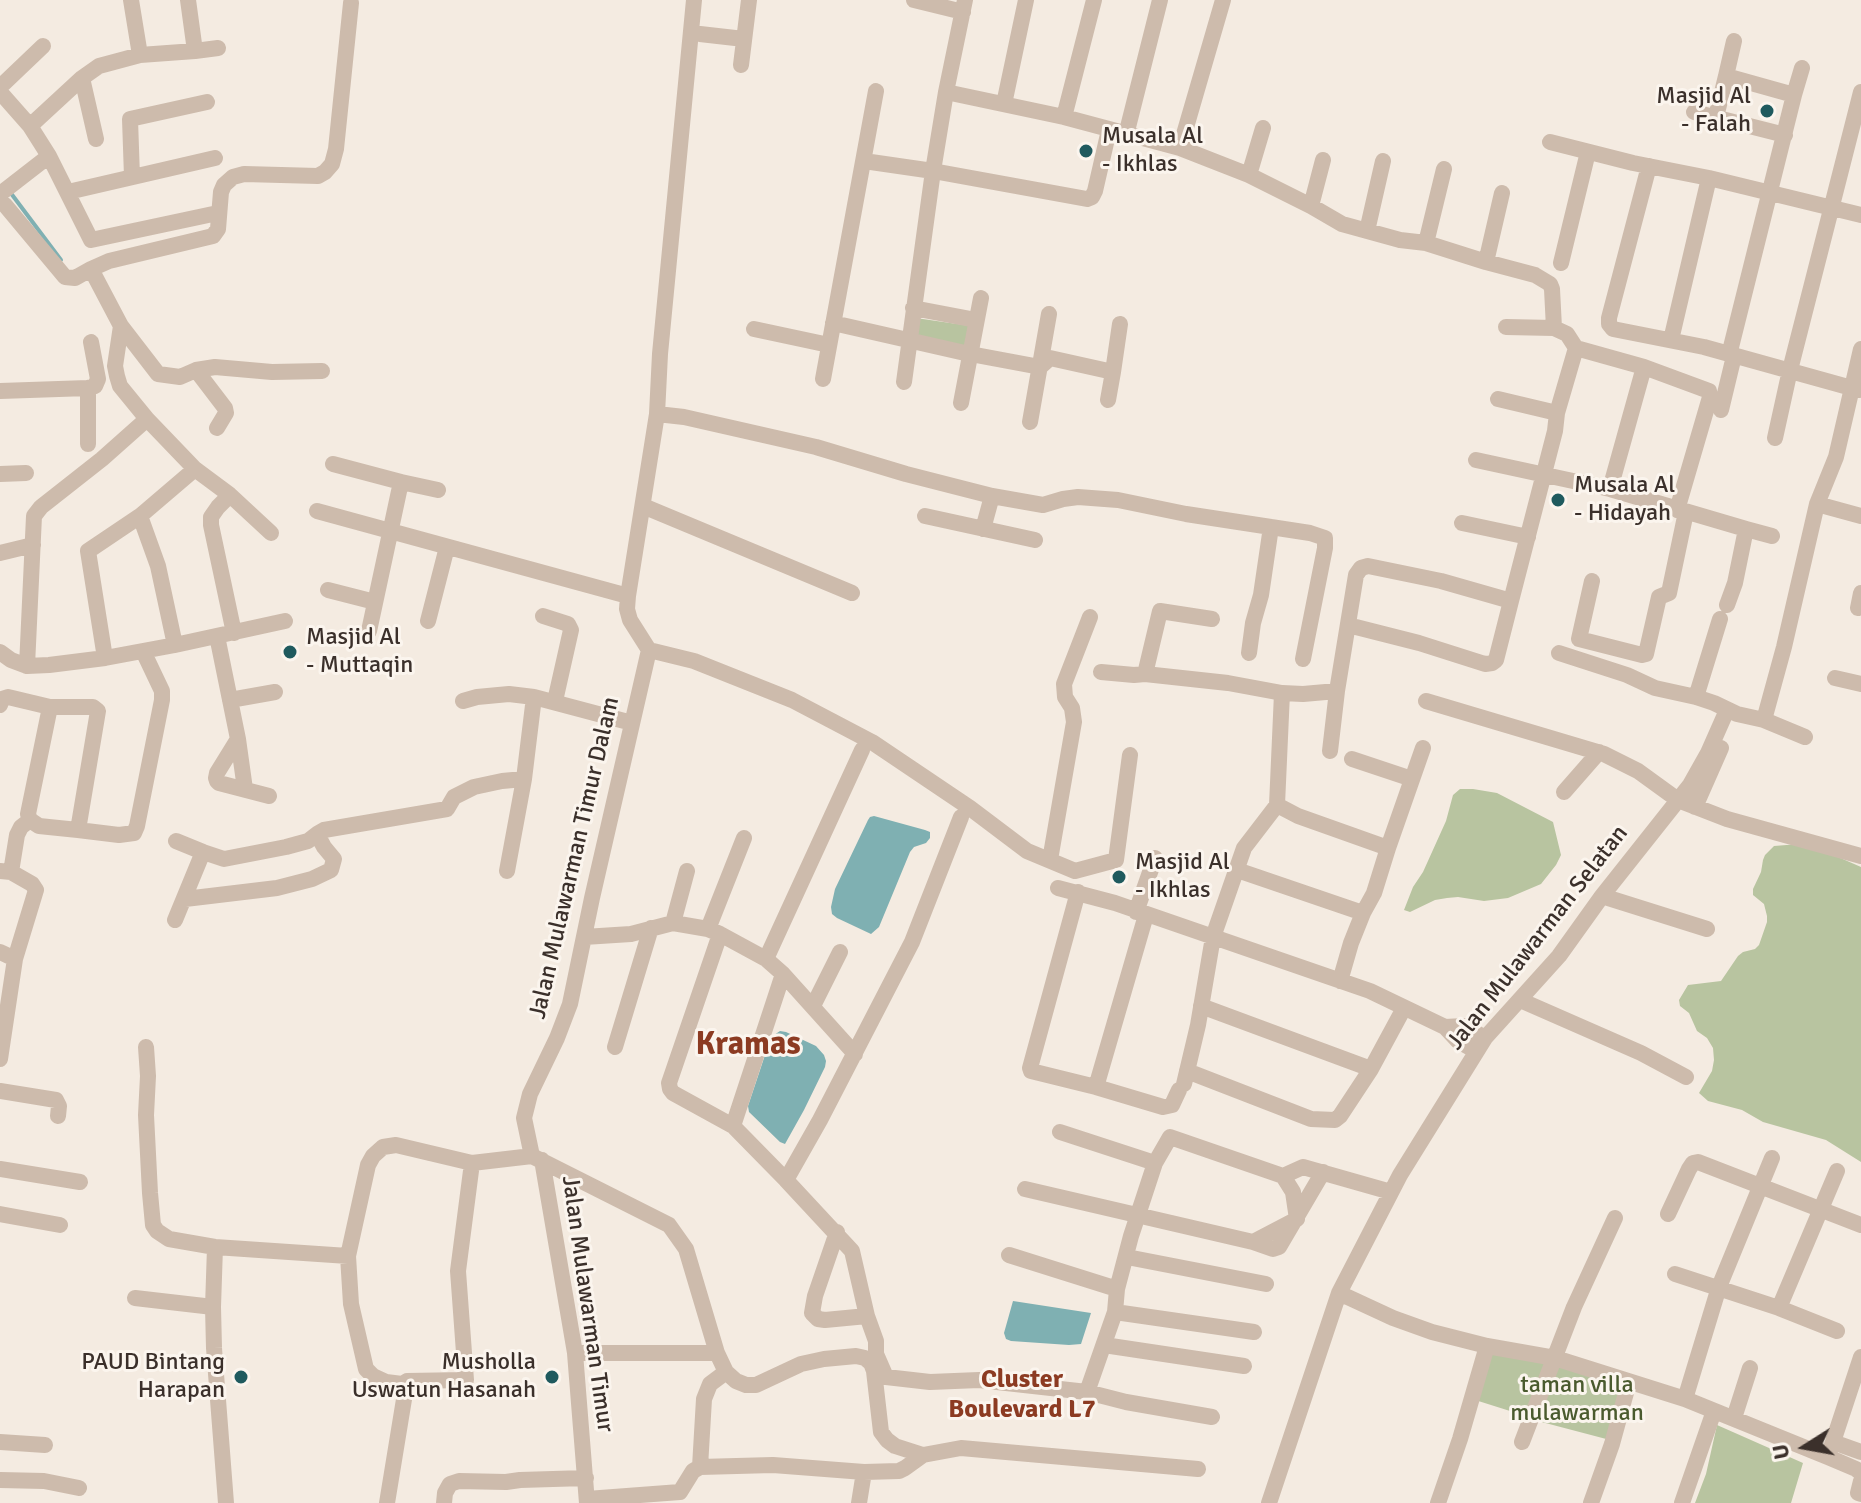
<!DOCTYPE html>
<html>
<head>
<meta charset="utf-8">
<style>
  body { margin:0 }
  #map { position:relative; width:1861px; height:1503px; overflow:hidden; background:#f4ebe1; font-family:Signika,sans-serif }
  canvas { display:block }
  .north { position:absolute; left:1765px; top:1407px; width:80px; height:80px; -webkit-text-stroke:6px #fbf5ee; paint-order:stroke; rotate:259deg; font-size:22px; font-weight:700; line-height:32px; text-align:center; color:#3b302b }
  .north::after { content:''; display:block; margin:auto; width:28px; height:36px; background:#3b302b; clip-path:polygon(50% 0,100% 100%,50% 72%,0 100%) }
</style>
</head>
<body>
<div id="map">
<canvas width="1861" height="1503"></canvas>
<div class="north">U</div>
</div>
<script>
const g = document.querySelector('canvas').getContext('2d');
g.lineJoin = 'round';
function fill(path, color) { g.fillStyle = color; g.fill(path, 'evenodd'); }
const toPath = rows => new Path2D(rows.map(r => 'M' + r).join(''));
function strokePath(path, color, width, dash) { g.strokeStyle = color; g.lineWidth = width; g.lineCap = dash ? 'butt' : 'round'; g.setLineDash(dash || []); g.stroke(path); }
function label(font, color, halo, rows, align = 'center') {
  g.font = font + ' Signika,sans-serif'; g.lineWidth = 6; g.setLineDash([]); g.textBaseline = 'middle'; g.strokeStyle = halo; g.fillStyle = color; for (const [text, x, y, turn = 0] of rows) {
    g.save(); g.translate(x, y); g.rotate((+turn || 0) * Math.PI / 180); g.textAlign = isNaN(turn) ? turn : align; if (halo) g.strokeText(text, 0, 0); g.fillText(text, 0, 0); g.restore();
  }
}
const green = toPath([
  [916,318,971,326,968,346,913,338],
  [1460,789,1473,789,1497,793,1553,822,1561,855,1556,865,1541,884,1508,898,1484,901,1458,897,1447,898,1435,900,1410,912,1404,910,1413,887,1423,872,1446,821,1453,795],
  [1799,844,1829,853,1861,867,1861,1162,1826,1140,1763,1122,1742,1110,1708,1101,1699,1093,1712,1071,1714,1060,1713,1048,1707,1038,1697,1031,1689,1013,1680,1006,1679,1000,1688,985,1721,981,1738,956,1743,952,1755,949,1759,945,1767,922,1767,916,1764,904,1753,895,1753,889,1761,872,1763,860,1765,855,1774,846],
  [1482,1349,1551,1360,1529,1417,1472,1399],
  [1556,1361,1626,1384,1610,1440,1534,1420],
  [1717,1425,1803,1463,1791,1503,1695,1503,1706,1474]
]);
const water = toPath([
  [874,816,925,830,930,832,930,838,926,843,914,847,910,852,879,927,871,934,837,918,832,914,831,907,835,889,868,820,870,817],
  [780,1031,786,1032,816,1046,824,1055,826,1061,825,1067,804,1110,785,1144,780,1142,749,1112,748,1106,771,1037],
  [1013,1301,1091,1313,1081,1344,1069,1345,1011,1341,1006,1339,1004,1333]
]);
const stream = toPath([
  [10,192,61,260]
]);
const minor = toPath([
  [131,0,140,55],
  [694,0,660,354,657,414,628,596,627,609,630,620,649,650,694,661,792,700,872,742,970,808,1027,851,1075,871,1116,860,1130,755],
  [914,0,963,12],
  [700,34,744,39],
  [195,51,218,48],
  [741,65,749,0],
  [1726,76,1734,41],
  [82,78,96,139],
  [0,87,43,46],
  [0,92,30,126],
  [946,92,1064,117,1180,148,1249,175,1311,206,1342,224,1400,240,1426,243,1486,262,1535,275,1550,284,1552,289,1554,328,1567,334,1576,348,1557,413,1555,431,1511,601,1441,581,1368,566,1361,568,1356,575,1337,691,1303,694,1282,693,1228,683,1145,674,1160,611,1212,619],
  [1794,95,1802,68],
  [1004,104,1026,0],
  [1694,112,1785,135],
  [1064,117,1094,0],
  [1716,117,1726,76,1794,95,1729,355],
  [1126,135,1160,0],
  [1550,142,1633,163,1709,178,1861,215],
  [1180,148,1223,0],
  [49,156,91,240,213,214],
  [864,161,933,171,1087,199,1092,197,1095,191,1109,130],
  [1649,166,1609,318,1609,324,1613,329,1704,347,1859,390],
  [1249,175,1263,128],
  [132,177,130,119,207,102],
  [68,192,215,158],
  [0,194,49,156,30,126,82,78,99,66,140,55,195,51,188,0],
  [0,202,5,205,65,277,75,278,91,269,121,326,158,374,180,377,196,370,215,367,272,372,322,371],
  [1311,206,1323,160],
  [1367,231,1383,161],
  [1426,243,1444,169],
  [1486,262,1502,193],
  [1561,263,1588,152],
  [91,269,109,261,213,236,218,229,221,192,224,185,233,177,244,174,318,176,325,172,332,164,336,149,351,3],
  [913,308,976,320],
  [833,323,965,353,1040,367,1050,358,1113,372,1120,324],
  [1506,327,1554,328],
  [754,329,829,345],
  [1671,340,1709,178],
  [1576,348,1644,367,1709,391,1710,397,1677,510],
  [196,370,225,408,226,413,217,428],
  [823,379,876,91],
  [904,382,933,171,946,92,965,0],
  [0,391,88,388,95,386,98,379,91,342],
  [1498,399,1557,413],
  [1108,400,1113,372],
  [961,403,981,298],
  [1721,410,1734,356],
  [657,414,684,417,816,447,906,474,992,496,1043,505,1063,499,1078,497,1118,500,1186,514,1310,533,1325,538,1325,548,1303,659],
  [147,419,195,469,230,495,218,507,211,517,211,525,234,633],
  [1030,422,1049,314],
  [1775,438,1790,370,1861,92],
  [88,444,88,388],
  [1476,460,1610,489,1746,529,1735,583,1727,605],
  [333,464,401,482,369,631],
  [0,474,26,473],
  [401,482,438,490],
  [1610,489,1644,367],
  [230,495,271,533],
  [1817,504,1861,516],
  [643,506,852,593],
  [317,511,628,596],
  [140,516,195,469],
  [925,516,1035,540],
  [1462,523,1528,537],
  [983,529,992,496],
  [1746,529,1772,536],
  [0,553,33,545],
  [1592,581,1579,639,1642,655,1646,654,1659,597,1669,593,1686,512],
  [328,590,375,602],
  [1858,608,1861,593],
  [543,616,568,624,571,630,555,701],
  [428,621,447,547],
  [1348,625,1419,643,1485,664,1492,663,1496,660,1511,601],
  [217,636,238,739,245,789],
  [649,650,592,898,570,1004,557,1038,530,1094,524,1118,532,1156,669,1225,686,1249,717,1353,726,1372,736,1381,746,1385,756,1385,801,1364,824,1359,856,1356,865,1358,871,1363,874,1371,881,1432,887,1440,895,1446,923,1455],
  [0,652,11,660,27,666,49,665,105,658,175,645,285,621],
  [1249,653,1253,623,1261,595,1271,527],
  [1559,653,1627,675,1655,688,1696,697,1714,703,1737,714,1764,720,1784,647,1817,504,1836,457,1861,349],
  [105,658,88,551,140,516,158,566,175,645],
  [27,666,34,516,41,507,102,459,147,419,120,386,117,376,115,366,121,326],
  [1101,672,1134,675,1145,674],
  [1835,678,1861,684],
  [1696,697,1720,619],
  [230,700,275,692],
  [463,701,477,697,509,694,534,697,632,723],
  [1426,701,1604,754,1638,771,1678,800,1727,819,1861,856],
  [0,705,2,699,8,697,50,707,93,707,98,711,78,830,119,835,134,833,137,826,162,700,162,691,143,651],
  [50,707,28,814,30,820,39,826,78,830],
  [1764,720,1805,737],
  [238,739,217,773,216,778,217,781,219,783,269,796],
  [1330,751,1337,691],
  [1352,759,1412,779],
  [1564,792,1599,752],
  [1277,805,1298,816,1388,848],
  [1695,807,1721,748],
  [961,817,912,942,820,1120,786,1180,852,1251,867,1316,876,1341,876,1354,886,1377,930,1382,979,1380,1087,1392,1126,1402,1212,1417],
  [176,841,203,852],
  [1050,860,1074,722,1072,708,1065,697,1064,684,1090,617],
  [1237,870,1363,913],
  [0,871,11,872,32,884,36,890,15,959,0,1059],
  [507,871,524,779],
  [11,872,17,835,21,827,30,820],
  [1058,888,1115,903,1370,991,1445,1027,1458,1041,1476,1051],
  [1078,892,1030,1068,1031,1071,1096,1087,1163,1107,1172,1105,1179,1090],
  [1602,896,1707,929],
  [185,899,277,888,312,879,331,870,334,859,324,847,317,834,324,830,447,809,454,797,474,787,502,781,524,779,534,697],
  [1136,912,1155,858],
  [175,920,203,852,224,859,286,847,308,841,317,834],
  [673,923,687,871],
  [708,929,744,838],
  [720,934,669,1083,670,1089,673,1093,733,1126],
  [584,937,631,934,673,923,708,929,720,934,766,959,783,974,855,1054],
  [0,952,15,959],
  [766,959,862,750],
  [783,974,733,1126,786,1180],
  [1340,981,1351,943,1363,913,1374,893,1388,848,1423,748],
  [1520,1000,1641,1053,1686,1077],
  [813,1006,840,952],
  [1201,1006,1371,1069],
  [1445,1027,1464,1026,1485,1038],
  [146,1047,148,1076,146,1115,150,1193,153,1225,157,1231,169,1239,215,1247,348,1256],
  [615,1047,651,928],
  [1187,1071,1311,1119,1335,1120,1340,1116,1371,1069,1404,1008],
  [1184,1084,1198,1025,1213,937,1244,848,1277,805,1282,693],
  [1096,1087,1146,915],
  [0,1091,56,1100,59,1106,58,1116],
  [1060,1132,1155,1163],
  [542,1160,575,1353,587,1503],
  [472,1163,458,1271,466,1380,407,1381,402,1384,386,1382,373,1376,366,1369,351,1304,348,1256,368,1165,373,1156,383,1147,396,1145,472,1163,532,1156],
  [0,1169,80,1182],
  [1283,1176,1303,1167,1391,1192],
  [1025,1189,1253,1242,1297,1219],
  [0,1214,60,1225],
  [1668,1214,1689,1169,1693,1163,1698,1162,1861,1225],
  [837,1232,815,1296,812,1313,818,1319,825,1320,867,1316],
  [1253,1242,1273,1249,1279,1247,1323,1172],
  [215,1247,213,1307,214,1348,226,1503],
  [1009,1255,1117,1289],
  [1127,1257,1266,1284],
  [1675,1274,1779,1308,1837,1331],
  [1339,1293,1393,1318,1432,1332,1487,1346,1555,1358,1685,1399,1828,1457,1856,1469,1861,1473],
  [135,1298,213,1307],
  [1779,1308,1837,1171],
  [1115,1312,1254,1332],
  [1104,1345,1244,1366],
  [575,1353,717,1353],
  [1087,1392,1115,1312,1117,1289,1131,1236,1155,1163,1170,1137,1283,1176,1293,1192,1297,1219],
  [1685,1399,1719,1287,1772,1158],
  [1734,1418,1750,1368],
  [0,1442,45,1445],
  [1522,1442,1574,1307,1615,1218],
  [1833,1442,1861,1452],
  [1828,1457,1861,1357],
  [700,1467,704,1399,710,1384,726,1372],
  [864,1472,899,1471,905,1468,923,1455,961,1448,1198,1469],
  [0,1480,44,1481,79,1488],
  [1861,1481,1858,1493,1861,1494],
  [587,1499,680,1492,693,1471,700,1467,773,1465,864,1472,859,1503],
  [387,1503,407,1381],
  [444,1503,445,1493,450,1484,459,1481,506,1482,520,1480,586,1478],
  [1269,1503,1339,1293,1400,1175,1485,1038,1559,956,1602,896,1690,785,1708,753,1727,710],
  [1438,1503,1460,1439,1487,1346],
  [1591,1503,1612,1444,1629,1382],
  [1682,1503,1714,1411]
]);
const markers = [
  [1767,111,8,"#1f5a5e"],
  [1086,151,8,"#1f5a5e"],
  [1558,500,8,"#1f5a5e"],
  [290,652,8,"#1f5a5e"],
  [1119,877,8,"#1f5a5e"],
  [241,1377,8,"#1f5a5e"],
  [552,1377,8,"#1f5a5e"]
];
const poiNames = [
  ["Masjid Al",1751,97,"right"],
  ["- Falah",1751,125,"right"],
  ["Musala Al",1102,137],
  ["- Ikhlas",1102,165],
  ["Musala Al",1574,486],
  ["- Hidayah",1574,514],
  ["Masjid Al",306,638],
  ["- Muttaqin",306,666],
  ["Masjid Al",1135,863],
  ["- Ikhlas",1135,891],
  ["PAUD Bintang",225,1363,"right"],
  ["Harapan",225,1391,"right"],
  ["Musholla",536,1363,"right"],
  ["Uswatun Hasanah",536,1391,"right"]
];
const streetNames = [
  ["Jalan Mulawarman Timur Dalam",575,858,-77],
  ["Jalan Mulawarman Selatan",1538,938,-52],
  ["Jalan Mulawarman Timur",587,1304,82]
];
const parkNames = [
  ["taman villa",1577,1386],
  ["mulawarman",1577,1414]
];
const neighbourhoodNames = [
  ["Cluster",1022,1380],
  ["Boulevard L7",1022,1410]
];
const districtNames = [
  ["Kramas",748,1046]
];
fill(green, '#b8c4a0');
fill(water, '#7fb0b2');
strokePath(stream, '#7fb0b2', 4);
strokePath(minor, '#cdbbac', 16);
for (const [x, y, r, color] of markers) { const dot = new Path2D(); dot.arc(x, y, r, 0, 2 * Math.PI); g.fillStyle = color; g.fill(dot); strokePath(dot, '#fbf5ee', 3); }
label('24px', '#3b302b', '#fbf5ee', poiNames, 'left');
label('24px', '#3b302b', '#fbf5ee', streetNames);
label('24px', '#4a5a2e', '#fbf5ee', parkNames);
label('bold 26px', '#8c3b22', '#fbf5ee', neighbourhoodNames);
label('bold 32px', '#8c3b22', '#fbf5ee', districtNames);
</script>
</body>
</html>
